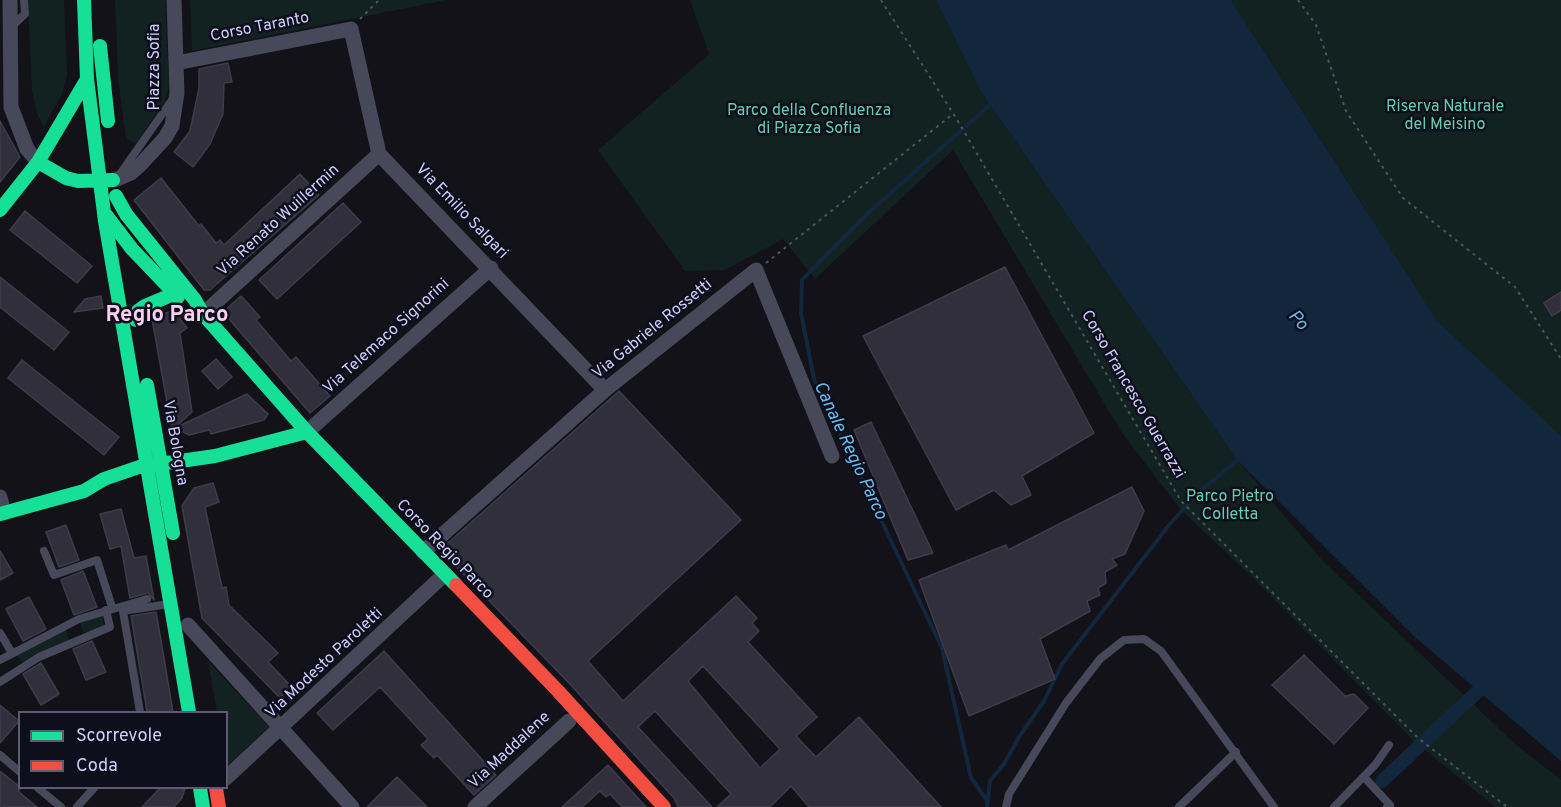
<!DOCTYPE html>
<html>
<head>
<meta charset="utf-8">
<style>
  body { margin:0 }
  #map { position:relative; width:1561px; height:807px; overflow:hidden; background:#121218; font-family:Overpass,sans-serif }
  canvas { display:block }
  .legend { position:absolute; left:18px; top:711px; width:210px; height:78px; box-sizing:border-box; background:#0f0e1c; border:2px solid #5b5b74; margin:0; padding:8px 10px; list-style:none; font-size:18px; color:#cecef9 }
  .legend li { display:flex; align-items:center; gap:12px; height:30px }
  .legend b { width:30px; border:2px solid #5b5b74 }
</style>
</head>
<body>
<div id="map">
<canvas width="1561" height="807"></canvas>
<ul class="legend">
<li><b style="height:8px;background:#16e098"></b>Scorrevole</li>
<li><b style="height:8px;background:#f24e42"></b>Coda</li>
</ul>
</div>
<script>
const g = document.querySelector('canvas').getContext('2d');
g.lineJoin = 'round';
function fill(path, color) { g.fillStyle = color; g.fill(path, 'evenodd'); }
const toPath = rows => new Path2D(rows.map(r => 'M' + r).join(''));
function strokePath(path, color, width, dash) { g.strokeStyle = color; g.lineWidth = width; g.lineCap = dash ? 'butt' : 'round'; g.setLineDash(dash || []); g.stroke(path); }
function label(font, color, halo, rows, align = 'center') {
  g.font = font + ' Overpass,sans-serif'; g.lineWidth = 5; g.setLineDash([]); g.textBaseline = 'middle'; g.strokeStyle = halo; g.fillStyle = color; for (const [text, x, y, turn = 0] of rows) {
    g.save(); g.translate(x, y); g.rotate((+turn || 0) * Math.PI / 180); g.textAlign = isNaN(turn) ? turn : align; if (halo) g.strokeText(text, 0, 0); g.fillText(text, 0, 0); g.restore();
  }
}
const green = toPath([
  [28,0,64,0,67,76,62,94,44,127,37,114,32,90],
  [115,0,165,0,169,86,165,101,136,143,126,139,118,77],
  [190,0,446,0,192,51],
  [690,0,936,0,980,90,1237,460,1322,560,1514,743,1561,780,1561,807,1495,807,1414,741,1254,579,1181,510,1122,433,953,150,815,279,783,239,725,270,685,271,598,150,709,54],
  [1231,0,1561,0,1561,438,1437,321,1397,264,1366,210],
  [100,615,103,616,103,627,83,633,80,622],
  [66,629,69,640,22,663,16,654],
  [208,661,269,727,227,766,226,712,217,712]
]);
const water = toPath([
  [936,0,1231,0,1437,321,1561,436,1561,761,1416,638,1237,460,980,90]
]);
const stream = toPath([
  [986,799,971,778,942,648,814,379,801,313,802,280,867,214,992,103],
  [987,807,990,781,1004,764,1019,737,1044,701,1062,664,1169,525,1198,493,1240,458]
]);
const canal = toPath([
  [1382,781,1492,678]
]);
const building = toPath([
  [228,63,232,82,224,83,223,114,210,144,193,167,174,152,190,131,199,88,199,69,228,63],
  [0,121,20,157,0,182,0,121],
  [300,174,319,195,210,290,204,290,134,200,161,178,199,226,201,224,216,243,220,240,224,245,300,174],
  [343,203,361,222,277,299,259,280,343,203],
  [25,211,92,266,77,283,10,230,25,211],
  [1005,267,1094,433,1022,476,1031,495,1011,505,994,490,956,510,863,336,1005,267],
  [0,277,69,332,54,350,0,307,0,277],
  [1561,292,1561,310,1552,316,1544,303,1561,292],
  [101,296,103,308,74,312,85,299,101,296],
  [241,296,260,317,256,320,291,361,296,357,330,396,310,413,223,312,241,296],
  [173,310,187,328,180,333,192,412,172,430,152,319,173,310],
  [216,359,232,377,218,389,202,371,216,359],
  [22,360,119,437,104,455,8,378,22,360],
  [619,391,741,520,588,661,623,701,736,596,757,618,752,623,759,631,748,642,817,717,796,736,816,757,859,717,941,807,809,807,791,786,770,807,717,807,731,794,655,711,638,727,712,807,678,807,674,798,568,682,440,550,619,391],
  [703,666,780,749,760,768,688,681,703,666],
  [247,394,268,414,264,420,211,434,209,430,189,435,175,428,247,394],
  [871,422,933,553,908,560,854,430,871,422],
  [213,483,219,502,205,507,222,588,226,587,229,605,278,653,268,662,291,686,280,698,202,618,182,506,194,488,213,483],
  [1132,487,1144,511,1125,554,1112,559,1117,565,1105,572,1106,583,1098,588,1100,595,1087,601,1090,611,1040,639,1055,679,969,716,919,580,1006,545,1008,550,1132,487],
  [121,509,134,558,146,556,154,600,148,593,130,598,121,546,110,549,100,514,121,509],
  [66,525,79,560,59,567,46,532,66,525],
  [0,551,13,573,0,580,0,551],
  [83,571,97,607,74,615,61,580,83,571],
  [29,597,46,629,23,641,6,609,29,597],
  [156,612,164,658,173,712,147,712,131,616,156,612],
  [92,641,106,672,86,680,73,649,92,641],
  [384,651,496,775,474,795,437,755,434,758,421,745,428,739,380,687,333,730,317,713,384,651],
  [1304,655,1345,696,1354,694,1368,708,1334,744,1272,685,1304,655],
  [41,663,59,694,41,705,23,674,41,663],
  [0,705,19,721,0,743,0,705],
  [608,765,646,807,622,807,610,794,606,797,600,791,582,807,562,807,608,765],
  [0,771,21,788,18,791,37,807,0,807,0,771],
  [397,777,427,807,367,807,397,777],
  [160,788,185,788,182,798,174,807,142,807,160,788]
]);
const path = toPath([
  [881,0,956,118,1181,501,1418,738,1507,807],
  [1298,0,1316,25,1346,111,1403,198,1515,287,1561,359],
  [360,19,379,0],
  [766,263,953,114]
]);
const lane = toPath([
  [12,26,25,14,24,0],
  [120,174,172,100],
  [44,551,54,575,97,560,112,607],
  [0,633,12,653],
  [0,660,79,619,147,599],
  [0,682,39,657,110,627,106,610],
  [140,712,123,611,169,604],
  [0,755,20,772],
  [1364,777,1390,805,1387,807],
  [38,788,61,807],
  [77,807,94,788],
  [1006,807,1009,794,1066,703,1100,659,1124,640,1144,639,1161,651,1274,807],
  [1179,807,1236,752],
  [1334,807,1375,765,1389,745]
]);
const street = toPath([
  [10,0,11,107,27,149,38,162],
  [176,63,351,29,379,154,605,390],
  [115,180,131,173,140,165,165,138,172,126,177,93,174,0],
  [203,314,379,154],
  [307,432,491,268],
  [0,497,4,513],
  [423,552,605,390,756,270,832,456],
  [188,625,352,807],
  [226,778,445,574],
  [475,807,569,721]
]);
const fast = toPath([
  [84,0,87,79,105,221,189,712],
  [100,46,108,121],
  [38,162,66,178,78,181,113,180],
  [116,196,126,214,195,300,203,314,307,432,456,585],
  [0,210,38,162,87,79],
  [106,215,132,249,177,296],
  [136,320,138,311,145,306,169,296,178,297],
  [147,385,173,533],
  [0,514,84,491,104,479,139,467,215,456,307,432],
  [200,788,203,807]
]);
const jam = toPath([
  [456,585,558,691,664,807],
  [216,788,219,807]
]);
const streetNames = [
  ["Corso Taranto",260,28,-11],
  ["Piazza Sofia",156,67,-90],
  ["Via Emilio Salgari",461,212,46],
  ["Via Renato Wuillermin",279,221,-42],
  ["Via Gabriele Rossetti",653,330,-39],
  ["Via Telemaco Signorini",387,337,-42],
  ["Corso Francesco Guerrazzi",1132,395,60],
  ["Via Bologna",174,443,80],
  ["Corso Regio Parco",444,550,46],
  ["Via Modesto Paroletti",325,664,-43],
  ["Via Maddalene",510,751,-43]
];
const parkNames = [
  ["Riserva Naturale",1445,108],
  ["del Meisino",1445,126],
  ["Parco della Confluenza",809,112],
  ["di Piazza Sofia",809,130],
  ["Parco Pietro",1230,498],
  ["Colletta",1230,516]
];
const waterNames = [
  ["Po",1297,321,48],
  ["Canale Regio Parco",849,451,65]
];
const districtNames = [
  ["Regio Parco",167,317]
];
fill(green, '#112221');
fill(water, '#13273c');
strokePath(stream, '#13273c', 4);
strokePath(canal, '#13273c', 14);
fill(building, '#302f3b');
strokePath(building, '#3d3c4b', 1.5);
strokePath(path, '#48565e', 2, [3, 4.5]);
strokePath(lane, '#474859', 8);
strokePath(street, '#474859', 15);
strokePath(fast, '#16e098', 14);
strokePath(jam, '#f24e42', 14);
label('16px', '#cecef9', '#0f0e1c', streetNames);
label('16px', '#63d0a9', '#0f0e1c', parkNames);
label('italic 18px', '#68beee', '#0f0e1c', waterNames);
label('bold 22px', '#fad0ef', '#0f0e1c', districtNames);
</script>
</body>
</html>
